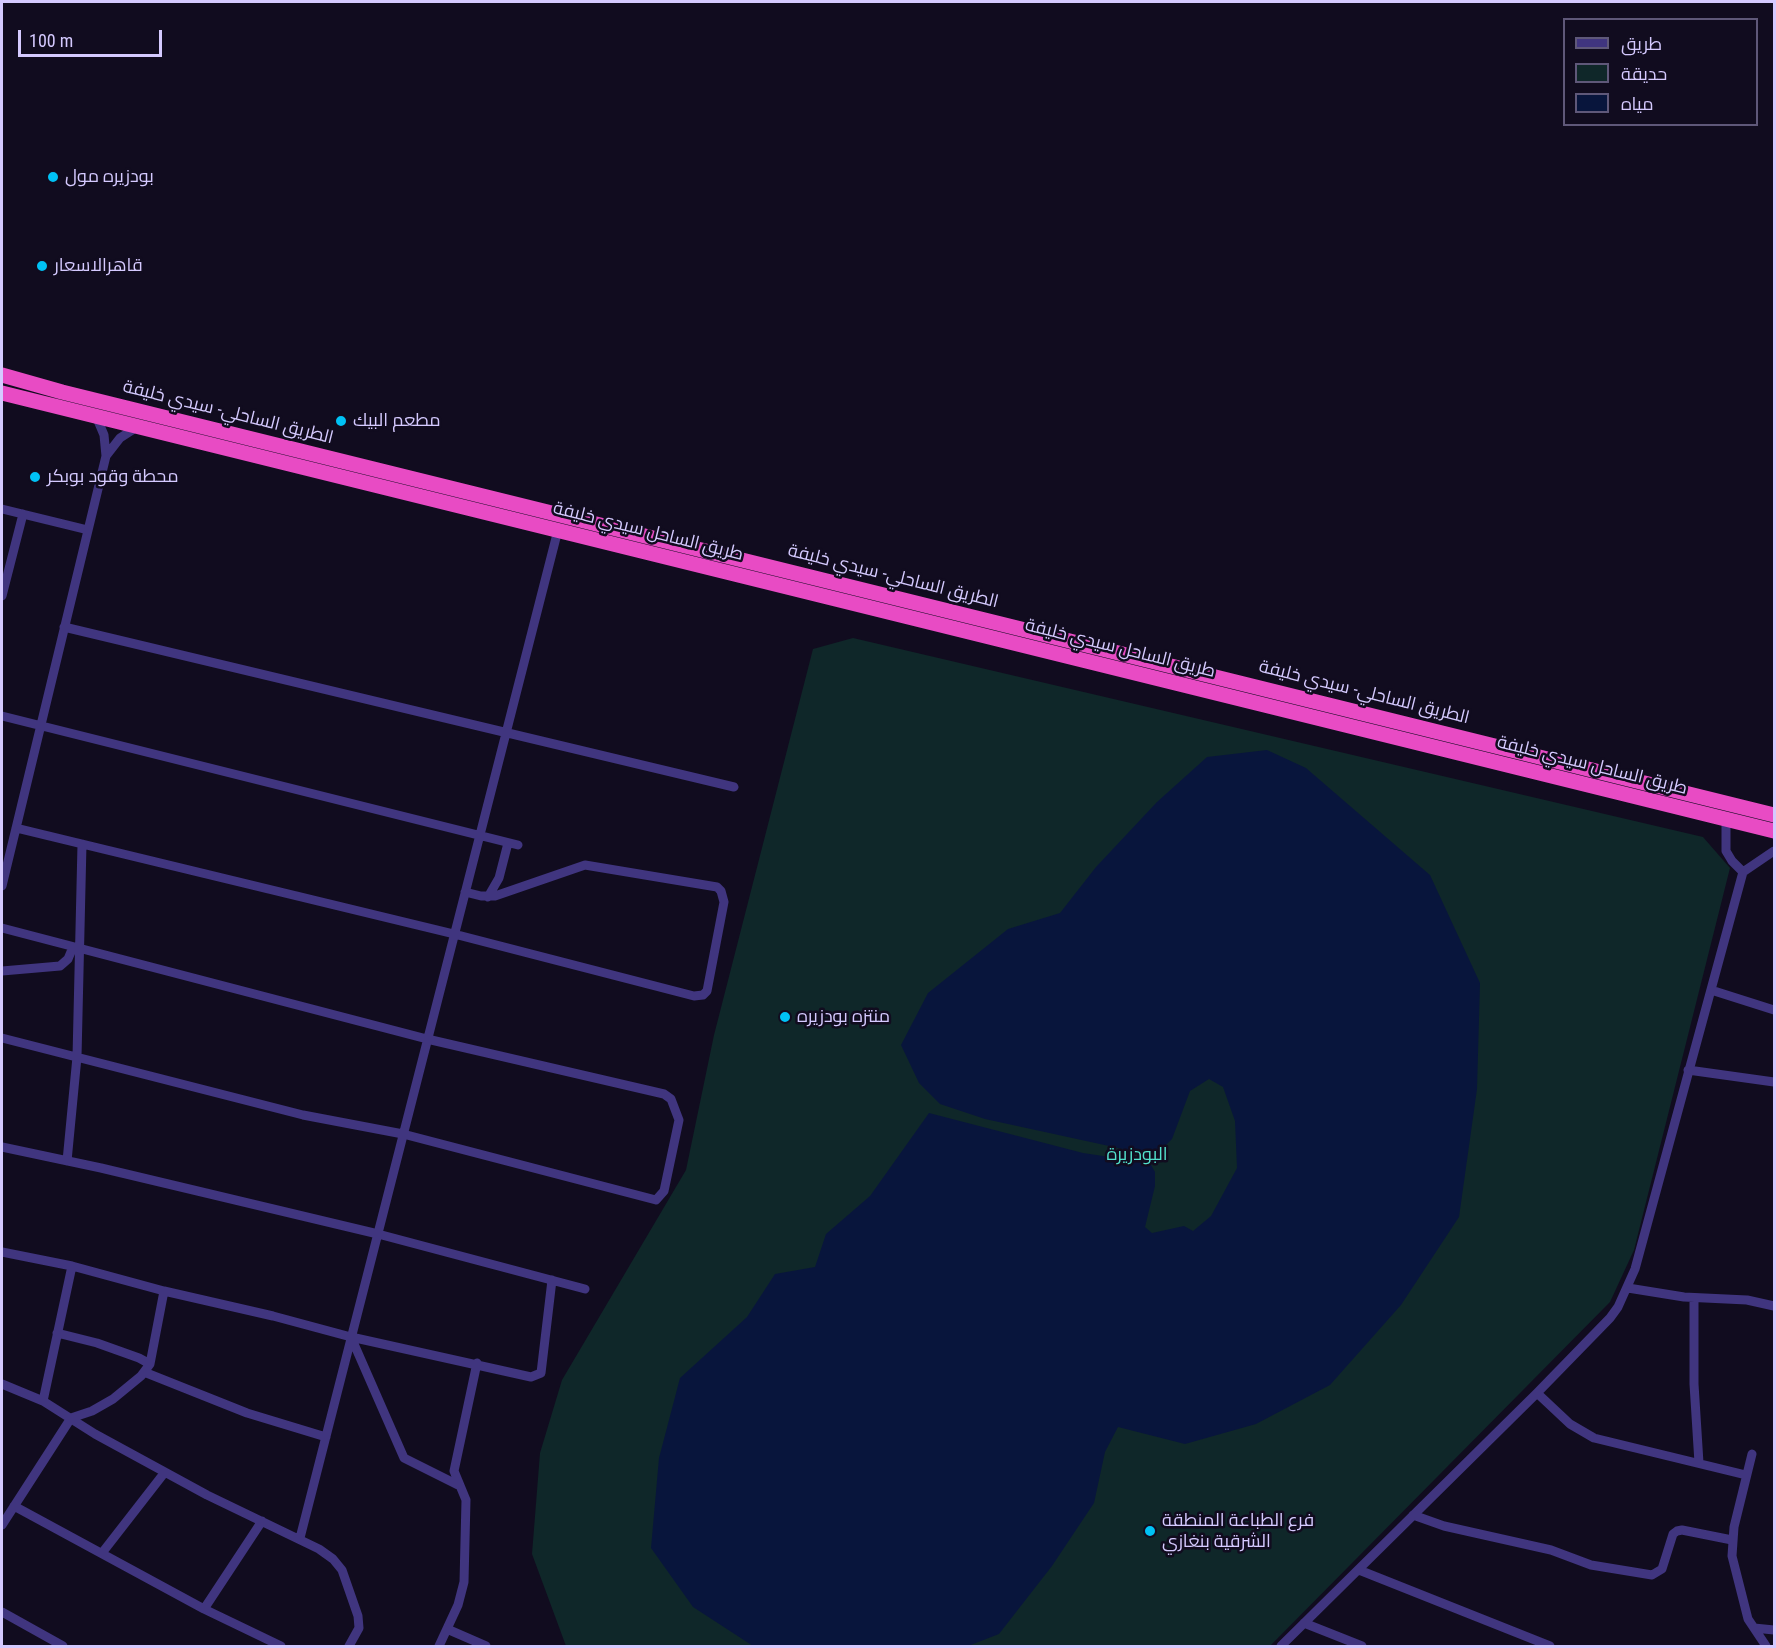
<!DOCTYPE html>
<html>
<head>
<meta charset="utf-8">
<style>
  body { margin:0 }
  #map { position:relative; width:1776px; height:1648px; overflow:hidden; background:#110c1f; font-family:"Roboto Condensed",Cairo,sans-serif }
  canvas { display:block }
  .frame { position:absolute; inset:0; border:3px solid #d5caff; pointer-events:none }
  .legend { position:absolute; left:1563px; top:18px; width:195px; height:108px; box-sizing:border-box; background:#110c1f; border:2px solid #5f5879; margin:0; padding:8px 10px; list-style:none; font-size:18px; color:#d5caff }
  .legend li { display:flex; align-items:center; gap:12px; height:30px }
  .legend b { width:30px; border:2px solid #5f5879 }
  .scale { position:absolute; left:18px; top:30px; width:144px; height:27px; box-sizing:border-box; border:3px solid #d5caff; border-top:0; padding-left:8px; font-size:18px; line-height:21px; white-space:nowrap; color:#d5caff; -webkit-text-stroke:4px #110c1f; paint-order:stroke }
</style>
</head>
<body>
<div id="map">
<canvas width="1776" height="1648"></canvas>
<div class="frame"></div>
<ul class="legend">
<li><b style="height:8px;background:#40357f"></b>طريق</li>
<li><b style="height:16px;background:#0f2729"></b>حديقة</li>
<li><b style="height:16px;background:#08153c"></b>مياه</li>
</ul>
<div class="scale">100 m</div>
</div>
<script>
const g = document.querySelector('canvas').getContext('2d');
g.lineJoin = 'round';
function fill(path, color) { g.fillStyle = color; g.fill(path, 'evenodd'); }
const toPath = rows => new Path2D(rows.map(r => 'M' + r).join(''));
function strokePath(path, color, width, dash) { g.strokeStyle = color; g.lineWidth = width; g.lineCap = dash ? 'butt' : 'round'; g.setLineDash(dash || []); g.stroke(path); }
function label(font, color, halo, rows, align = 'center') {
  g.font = font + ' "Roboto Condensed",Cairo,sans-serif'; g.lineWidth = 5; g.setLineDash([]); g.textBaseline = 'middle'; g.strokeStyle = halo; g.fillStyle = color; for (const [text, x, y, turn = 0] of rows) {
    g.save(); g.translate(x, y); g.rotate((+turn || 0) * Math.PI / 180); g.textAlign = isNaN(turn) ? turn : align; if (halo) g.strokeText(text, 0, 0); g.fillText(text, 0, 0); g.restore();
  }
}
const green = toPath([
  [853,638,1703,837,1730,868,1634,1250,1610,1302,1270,1646,566,1646,532,1554,540,1453,562,1380,686,1170,714,1035,813,649]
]);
const water = toPath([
  [1267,750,1306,768,1430,875,1480,983,1477,1089,1459,1217,1401,1305,1330,1385,1256,1424,1185,1444,1118,1427,1105,1452,1094,1503,1052,1566,999,1634,968,1646,753,1646,693,1607,651,1548,659,1458,680,1378,747,1317,775,1274,815,1267,826,1234,870,1196,929,1113,1083,1153,1150,1163,1155,1172,1155,1186,1145,1227,1152,1233,1184,1226,1193,1231,1211,1216,1237,1168,1235,1121,1223,1087,1209,1079,1190,1091,1172,1139,1155,1156,985,1119,940,1104,919,1083,901,1045,928,993,1008,929,1060,913,1096,867,1157,802,1207,757]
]);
const minor = toPath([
  [106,456,120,438,137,427],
  [2,509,88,530],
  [2,596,23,514],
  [64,627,734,787],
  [2,716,518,845],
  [1726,819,1726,851,1732,861,1743,872],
  [16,828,454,934,694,996,703,995,707,991,724,902,721,891,717,887,585,865,495,896,481,896,465,892],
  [2,886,106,456,104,435,96,416],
  [488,897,499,878,508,843],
  [2,928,427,1039,664,1094,671,1099,679,1120,664,1191,656,1200,403,1134,303,1115,2,1038],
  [2,971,60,966,68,959,73,947],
  [1711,990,1774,1010],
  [1688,1070,1774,1082],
  [2,1147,101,1168,378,1234,585,1289],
  [67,1161,77,1057,82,844],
  [2,1252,72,1266,43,1401],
  [72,1266,164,1291,273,1316,351,1337,531,1377,541,1373,552,1280],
  [1628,1288,1684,1297,1747,1300,1774,1306],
  [1694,1299,1694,1384,1699,1463],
  [57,1333,97,1343,139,1358,150,1364],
  [351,1337,404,1458,458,1485],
  [144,1372,247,1413,326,1437],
  [2,1384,43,1401,95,1434,207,1495,319,1549,333,1559,342,1570,358,1616,359,1628,349,1646],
  [1537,1393,1570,1424,1594,1438,1746,1475],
  [1752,1454,1734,1527,1732,1556,1748,1619,1766,1646],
  [14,1506,204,1609,281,1646],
  [1413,1515,1444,1526,1551,1550,1591,1565,1652,1575,1662,1569,1673,1534,1677,1531,1682,1530,1732,1540],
  [2,1525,71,1418,92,1411,113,1399,141,1376,150,1364,164,1291],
  [300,1538,558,530],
  [102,1553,165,1472],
  [1359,1570,1550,1646],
  [204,1609,262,1521],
  [2,1612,63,1646],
  [1304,1623,1362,1646],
  [1754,1628,1774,1630],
  [447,1629,486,1646],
  [439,1646,458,1605,464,1582,466,1500,454,1471,477,1363],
  [1281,1646,1537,1393,1610,1318,1618,1307,1635,1269,1743,872,1774,851]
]);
const trunk = toPath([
  [2,375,62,392,1774,815],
  [2,393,1774,831]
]);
const markers = [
  [53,177,6,"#00c2f5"],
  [42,266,6,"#00c2f5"],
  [341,421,6,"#00c2f5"],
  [35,477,6,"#00c2f5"],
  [785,1017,6,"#00c2f5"],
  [1150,1531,6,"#00c2f5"]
];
const poiNames = [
  ["بودزيره مول",65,177],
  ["قاهرالاسعار",54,266],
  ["مطعم البيك",353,421],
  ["محطة وقود بوبكر",47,477],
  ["منتزه بودزيره",797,1017],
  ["فرع الطباعة المنطقة",1162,1521],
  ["الشرقية بنغازي",1162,1542]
];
const streetNames = [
  ["الطريق الساحلي- سيدي خليفة",228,413,14],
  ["طريق الساحل سيدي خليفة",648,532,14],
  ["الطريق الساحلي- سيدي خليفة",893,577,14],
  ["طريق الساحل سيدي خليفة",1120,649,14],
  ["الطريق الساحلي- سيدي خليفة",1364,693,14],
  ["طريق الساحل سيدي خليفة",1592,766,14]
];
const parkNames = [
  ["البودزيرة",1137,1155]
];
fill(green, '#0f2729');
fill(water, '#08153c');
strokePath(minor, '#40357f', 9);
strokePath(trunk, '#e84bc4', 15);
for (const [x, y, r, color] of markers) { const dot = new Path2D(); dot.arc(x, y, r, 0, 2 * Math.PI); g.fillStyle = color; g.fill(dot); strokePath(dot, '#110c1f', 2); }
label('18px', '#d5caff', '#110c1f', poiNames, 'left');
label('18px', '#d5caff', '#110c1f', streetNames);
label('18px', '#53e1cd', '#110c1f', parkNames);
</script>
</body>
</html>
